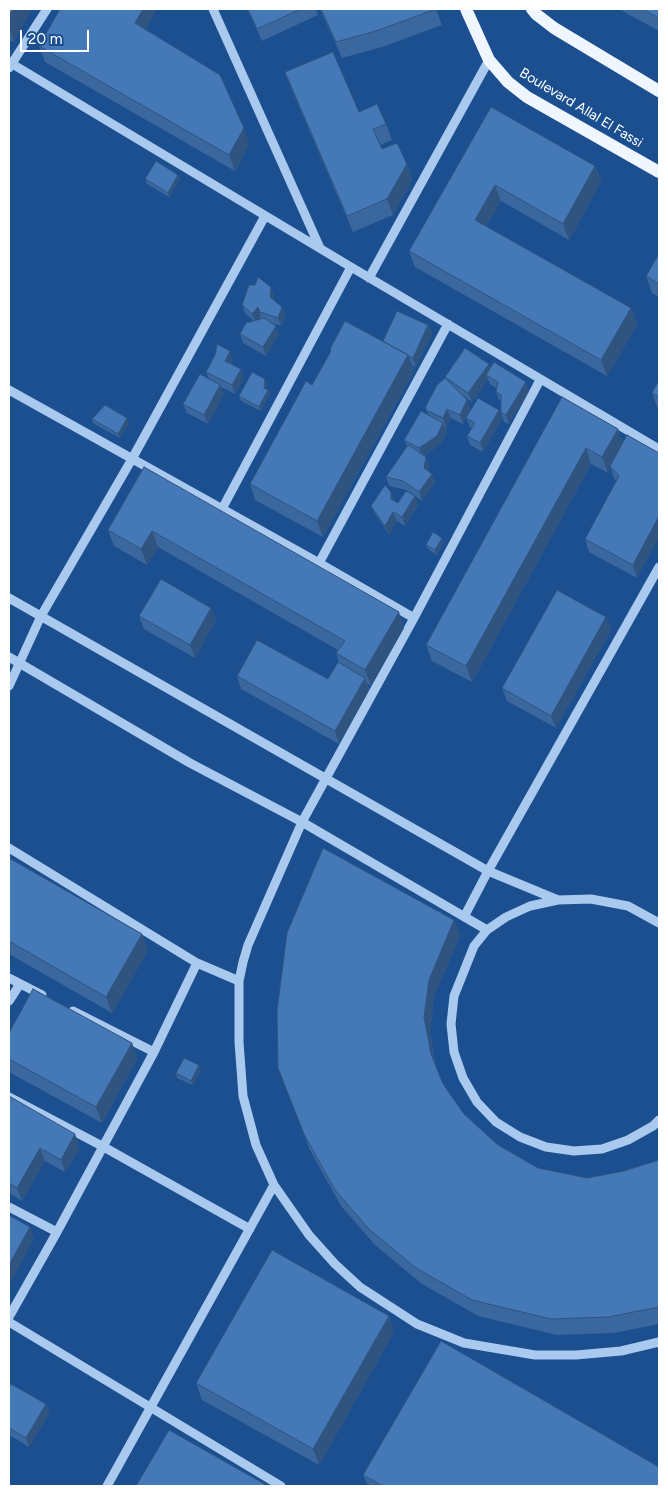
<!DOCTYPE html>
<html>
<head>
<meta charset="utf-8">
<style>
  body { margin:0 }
  #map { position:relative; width:668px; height:1495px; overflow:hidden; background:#1b4f8f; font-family:Figtree,sans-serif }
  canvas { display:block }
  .frame { position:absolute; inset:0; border:10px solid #fff; pointer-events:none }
  .scale { position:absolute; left:20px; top:30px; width:69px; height:22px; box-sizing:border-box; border:2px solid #fff; border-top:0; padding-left:6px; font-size:15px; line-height:18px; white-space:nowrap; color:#fff; -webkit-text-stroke:4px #1b4f8f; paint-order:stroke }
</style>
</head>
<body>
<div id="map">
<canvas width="668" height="1495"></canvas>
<div class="frame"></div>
<div class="scale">20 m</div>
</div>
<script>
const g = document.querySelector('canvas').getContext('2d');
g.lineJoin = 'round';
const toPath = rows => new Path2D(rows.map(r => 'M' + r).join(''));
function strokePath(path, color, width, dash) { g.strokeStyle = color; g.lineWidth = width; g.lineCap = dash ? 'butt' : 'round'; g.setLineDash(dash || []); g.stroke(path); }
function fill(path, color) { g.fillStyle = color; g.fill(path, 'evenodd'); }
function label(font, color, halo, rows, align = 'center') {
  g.font = font + ' Figtree,sans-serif'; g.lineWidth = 4.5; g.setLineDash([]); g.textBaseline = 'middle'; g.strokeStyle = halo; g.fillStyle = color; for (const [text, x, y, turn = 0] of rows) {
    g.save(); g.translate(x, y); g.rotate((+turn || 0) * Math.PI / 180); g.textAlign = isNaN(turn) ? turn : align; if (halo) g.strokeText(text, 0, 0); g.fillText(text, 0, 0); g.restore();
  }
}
const minor = toPath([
  [213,9,320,248],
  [9,62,351,267,659,449],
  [9,68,47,9],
  [369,278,489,60],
  [540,380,414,618,302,822,248,945,243,962,239,981,239,1042,243,1096,256,1145,274,1185,309,1235,335,1264,360,1287,417,1324,464,1343,535,1355,576,1355,621,1351,659,1342],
  [9,390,319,563,414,618],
  [222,509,351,267],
  [319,563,448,324],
  [9,598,488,871,558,900],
  [9,657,190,763,302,822,487,930],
  [9,686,41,616,132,459,265,216],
  [9,848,197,963,239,981],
  [464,917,488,871,659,567],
  [659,923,628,906,591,899,558,900,530,906,506,917,487,930,474,946,454,996,451,1024,454,1052,463,1078,477,1102,496,1122,520,1137,546,1147,574,1151,602,1149,628,1140,653,1126,659,1120],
  [9,978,42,995],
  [9,1001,20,984],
  [73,1011,154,1052],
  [9,1097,102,1146,250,1229],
  [9,1207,57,1232],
  [9,1317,57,1232,154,1052,197,963],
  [9,1322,281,1486],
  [107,1486,274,1185]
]);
const major = toPath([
  [466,9,489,60,508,82,527,97,659,172],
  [532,9,536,14,554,28,659,91]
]);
const wall = toPath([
  [9,9,14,42,9,40],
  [247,9,316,9,318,15,262,41],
  [320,9,436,9,442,25,382,47,342,58],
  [619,9,659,9,659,31],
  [146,30,249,144,235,171,45,62,39,46],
  [285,72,359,112,386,124,392,140,380,145,382,149,407,164,412,180,393,215,353,232,291,88],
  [491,107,595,166,601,182,569,240,501,201,486,226,631,308,637,325,607,376,415,267,409,251],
  [178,175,180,179,169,197,147,184,145,179],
  [659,254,659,297,652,293,646,276],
  [274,295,274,300,285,315,281,326,272,323,279,334,266,356,243,343,240,334,254,321,245,313,242,305],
  [428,325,432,334,416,367,412,365,414,371,323,537,255,500,250,484,312,385,383,341],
  [233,360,231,364,244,378,235,394,221,387,224,394,208,424,187,413,183,404,209,379,206,372],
  [489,364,490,368,529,391,509,424,504,422,501,413,501,401,499,400,496,391,496,388,490,384,488,379,472,402,462,395,467,400,470,409,463,424,451,418,446,427,445,426,447,432,440,444,424,456,426,457,429,466,428,471,435,483,422,501,406,490,389,486,386,477,407,447,404,440,428,414,426,410,446,379,445,377],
  [659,380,659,410,658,409,652,393],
  [267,384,266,389,268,390,270,394,261,411,241,401,239,396],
  [562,397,618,429,637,578,589,552,585,539,617,481,614,479,611,468,608,473,591,464,472,682,432,661,426,645],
  [499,410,502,419,483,452,470,445,467,436,472,428,470,427,466,418],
  [92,419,129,423,120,438,93,423],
  [144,467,404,628,371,686,367,683,369,690,339,744,241,689,237,676,328,679,339,663,336,653,338,650,158,547,147,565,114,546,108,530],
  [395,501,398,503,418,505,405,526,397,521,389,534,375,514,371,506],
  [444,542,437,555,428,549,426,545],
  [211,608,216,620,195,658,144,629,139,616],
  [611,630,556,728,507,701,502,688],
  [9,858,148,950,112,1013,9,954],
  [454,920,460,936,434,996,430,1033,436,1067,443,1084,464,1114,498,1145,538,1168,587,1178,624,1171,659,1160,659,1324,614,1333,557,1335,478,1316,422,1284,375,1245,341,1206,310,1150,278,1068],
  [9,1033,132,1043,137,1059,102,1123,9,1072],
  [201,1069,193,1085,177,1078,176,1073],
  [9,1096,80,1147,65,1172,45,1161,22,1201,9,1193],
  [389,1316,394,1332,319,1465,202,1400,196,1383],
  [9,1388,46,1404,49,1413,29,1447,9,1435],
  [363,1475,659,1486,368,1486]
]);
const shadedWall = toPath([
  [13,9,32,9,14,42,9,28,9,17],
  [143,9,157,9,141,39,135,23],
  [244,128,249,144,235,171,229,155],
  [407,164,412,180,393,215,387,199],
  [595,166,601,182,569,240,563,224],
  [178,175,180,179,169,197,168,193],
  [495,185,501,201,480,236,475,220],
  [271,287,274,295,274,305,270,297],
  [258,307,261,316,256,322,252,314],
  [282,307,285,315,281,326,278,318],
  [631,308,637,325,607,376,601,360],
  [428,325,432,334,416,367,413,358],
  [276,326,279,334,266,356,263,347],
  [230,351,233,360,228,370,225,361],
  [408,355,414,371,323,537,317,521],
  [489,364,492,373,486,375,488,379,472,402,468,393],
  [241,369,244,378,235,394,232,385],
  [265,379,267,384,266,392,264,388],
  [526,382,529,391,509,424,506,415],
  [220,385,224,394,208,424,204,415],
  [268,390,270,394,261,411,259,407],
  [467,400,470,409,463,424,460,415],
  [447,409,451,418,446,427,443,418],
  [499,410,502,419,483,452,480,443],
  [127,418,129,423,120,438,118,434],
  [443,423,447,432,440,444,422,457,419,448],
  [618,429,624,445,610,466,611,468,608,473,602,457],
  [586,448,591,464,472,682,466,666],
  [426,457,429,466,427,477,424,468],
  [432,474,435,483,422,501,419,492],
  [391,492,395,501,391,499],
  [415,496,418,505,405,526,402,517],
  [393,512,397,521,389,534,385,526],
  [659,516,659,537,637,578,633,565],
  [152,531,158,547,147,565,141,549],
  [442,538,444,542,437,555,435,550],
  [211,608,216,620,195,658,190,645],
  [399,612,404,628,371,686,365,670],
  [606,617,611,630,556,728,551,716],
  [365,678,369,690,339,744,335,731],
  [454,920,460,936,434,996,430,1033,436,1070,431,1054,424,1017,429,980],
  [142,934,148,950,112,1013,106,997],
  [132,1043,137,1059,102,1123,96,1107],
  [199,1065,201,1069,193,1085,191,1081],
  [75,1134,80,1147,65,1172,61,1160],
  [40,1148,45,1161,22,1201,17,1188],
  [30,1227,34,1239,9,1286,9,1265],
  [389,1316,394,1332,319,1465,313,1449],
  [46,1404,49,1413,29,1447,26,1438]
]);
const building = toPath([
  [9,9,13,9,9,17,9,9],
  [60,9,143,9,135,23,220,75,244,128,229,155,39,46,60,9],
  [248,9,301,9,257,29,248,9],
  [321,9,436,9,376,31,336,42,321,9],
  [642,9,659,9,659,18,642,9],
  [333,52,359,112,377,104,386,124,373,129,382,149,397,143,407,164,387,199,347,216,285,72,333,52],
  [491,107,595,166,563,224,495,185,475,220,631,308,601,360,409,251,491,107],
  [156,161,178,175,168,193,145,179,156,161],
  [659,254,659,284,646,276,659,254],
  [258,277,271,287,270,297,282,307,278,318,260,312,258,307,252,314,242,305,249,285,255,285,258,277],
  [397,311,428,325,413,358,408,356,408,355,383,341,397,311],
  [264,318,276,326,263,347,240,334,246,323,264,318],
  [345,321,408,355,317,521,250,484,306,381,312,385,330,353,331,347,345,321],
  [217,344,230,351,225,361,241,369,232,385,206,372,215,355,217,344],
  [465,348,489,364,468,393,445,377,465,348],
  [494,362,526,382,506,415,501,413,501,395,496,391,498,382,486,375,494,362],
  [252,372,265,379,264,388,268,390,259,407,239,396,252,372],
  [200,374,220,385,204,415,183,404,200,374],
  [445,378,467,400,460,415,447,409,443,418,426,410,426,406,437,385,445,378],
  [659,380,659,397,652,393,659,380],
  [562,397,618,429,602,457,586,448,466,666,426,645,562,397],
  [478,398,499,410,480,443,467,436,475,423,466,418,478,398],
  [105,405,127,418,118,434,92,419,105,405],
  [421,411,443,423,437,436,419,448,404,440,421,411],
  [627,435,659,453,659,516,633,565,585,539,619,476,610,466,627,435],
  [408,445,426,457,424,468,432,474,419,492,403,481,386,477,408,445],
  [144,467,399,612,365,670,336,653,345,641,152,531,141,549,108,530,144,467],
  [385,485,391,492,391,499,398,503,406,491,415,496,402,517,393,512,385,526,371,506,385,485],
  [433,532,442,538,435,550,426,545,433,532],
  [161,579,211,608,190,645,139,616,161,579],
  [557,590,606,617,551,716,502,688,557,590],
  [257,640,328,679,338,662,365,678,335,731,237,676,257,640],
  [323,848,454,920,429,980,424,1017,431,1054,443,1084,464,1114,498,1145,538,1168,587,1178,624,1171,659,1160,659,1307,608,1317,551,1319,472,1300,416,1268,369,1229,335,1190,304,1134,278,1068,277,1011,287,933,323,848],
  [9,858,142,934,106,997,9,941,9,858],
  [33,989,132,1043,96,1107,9,1059,9,1033,33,989],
  [184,1058,199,1065,191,1081,176,1073,184,1058],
  [9,1096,75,1134,61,1160,40,1148,17,1188,9,1183,9,1096],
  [9,1215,30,1227,9,1265,9,1215],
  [272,1250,389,1316,313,1449,196,1383,272,1250],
  [441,1341,659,1467,659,1486,383,1486,363,1475,441,1341],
  [11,1384,46,1404,26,1438,9,1428,9,1388,11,1384],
  [169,1430,268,1486,136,1486,169,1430]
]);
const streetNames = [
  ["Boulevard Allal El Fassi",581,108,31]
];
strokePath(minor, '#a9c9ee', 9);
strokePath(major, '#f0f6ff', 12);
fill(wall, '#3a679d');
fill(shadedWall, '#305480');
fill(building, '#4478b7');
strokePath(building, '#305480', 1);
label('14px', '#fff', '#1b4f8f', streetNames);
</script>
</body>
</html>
